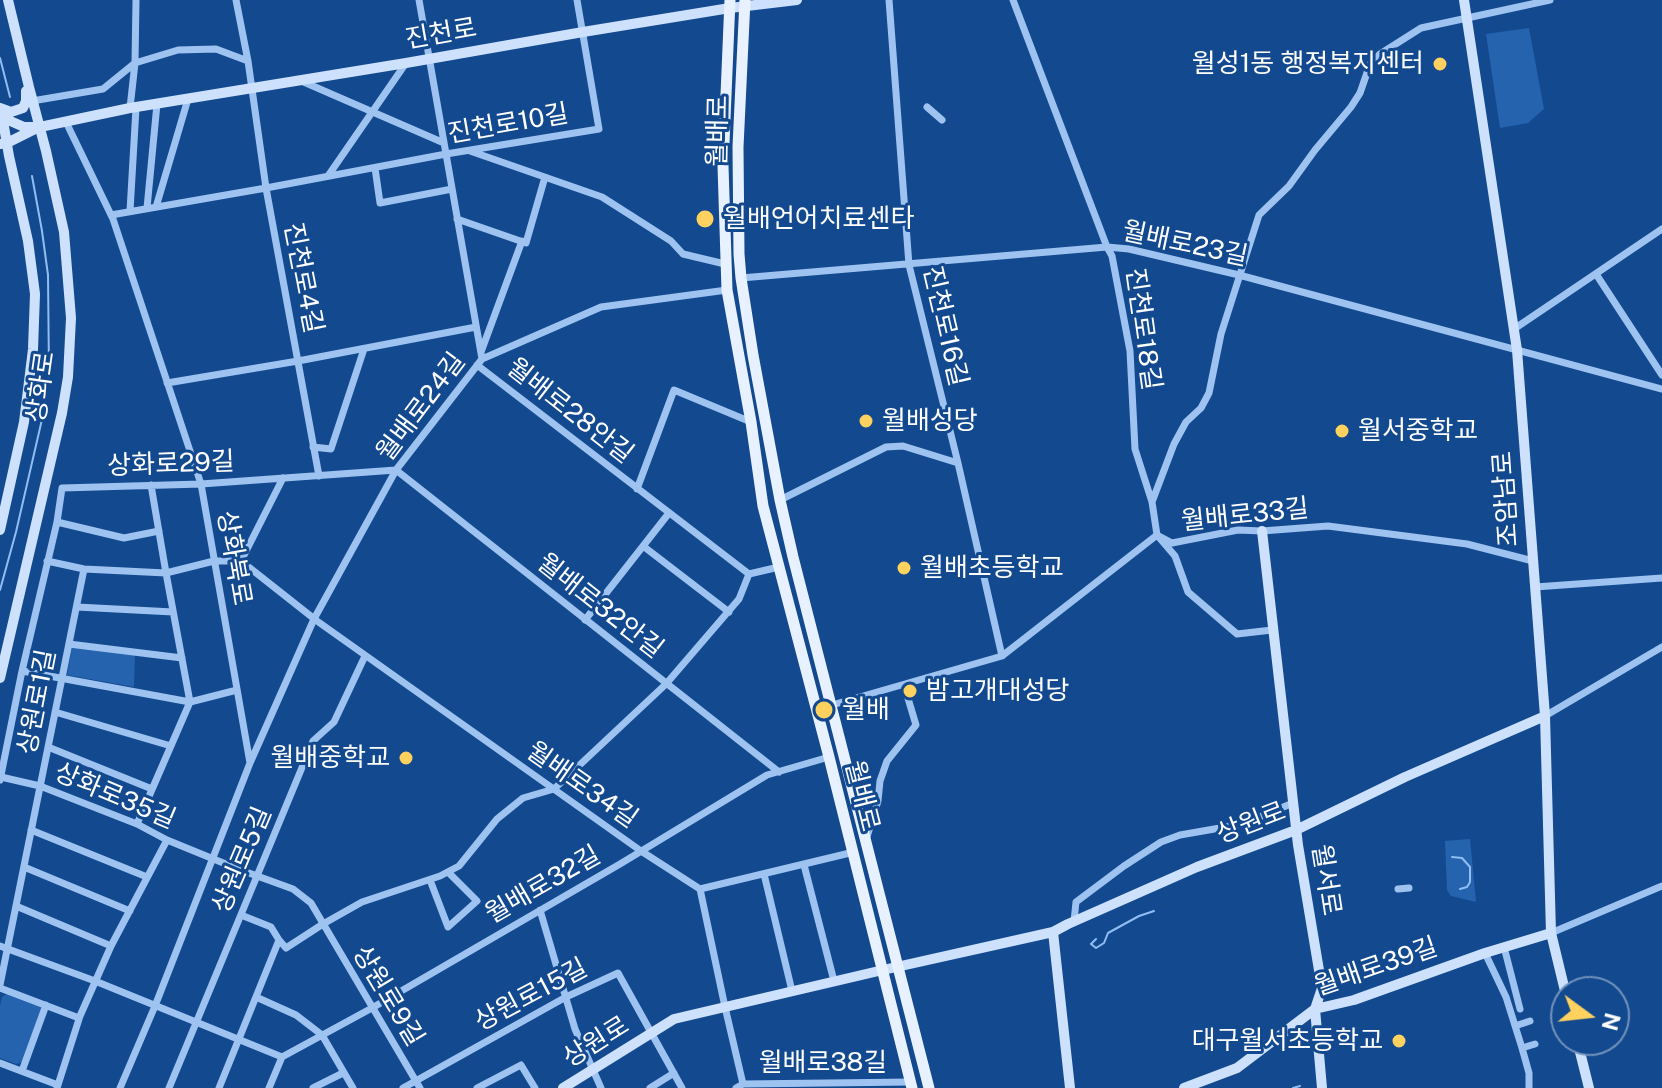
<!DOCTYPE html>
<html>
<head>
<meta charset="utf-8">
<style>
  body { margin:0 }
  #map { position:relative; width:1662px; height:1088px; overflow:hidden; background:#13498f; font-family:"Public Sans",sans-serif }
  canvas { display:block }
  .north { position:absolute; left:1550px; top:976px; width:80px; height:80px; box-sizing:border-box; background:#13498f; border:2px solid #7192bc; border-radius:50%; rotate:105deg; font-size:22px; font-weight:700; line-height:32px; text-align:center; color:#fff }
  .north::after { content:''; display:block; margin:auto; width:28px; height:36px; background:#ffd15e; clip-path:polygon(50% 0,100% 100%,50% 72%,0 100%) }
</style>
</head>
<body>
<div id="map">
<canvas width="1662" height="1088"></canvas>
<div class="north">N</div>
</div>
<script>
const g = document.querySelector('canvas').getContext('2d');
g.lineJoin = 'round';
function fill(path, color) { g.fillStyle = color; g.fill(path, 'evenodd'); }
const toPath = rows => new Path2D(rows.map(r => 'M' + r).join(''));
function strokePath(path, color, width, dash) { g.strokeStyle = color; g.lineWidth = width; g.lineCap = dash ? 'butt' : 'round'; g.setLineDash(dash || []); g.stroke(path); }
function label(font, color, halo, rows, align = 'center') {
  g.font = font + ' "Public Sans","Noto Sans KR",sans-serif'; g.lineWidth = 6; g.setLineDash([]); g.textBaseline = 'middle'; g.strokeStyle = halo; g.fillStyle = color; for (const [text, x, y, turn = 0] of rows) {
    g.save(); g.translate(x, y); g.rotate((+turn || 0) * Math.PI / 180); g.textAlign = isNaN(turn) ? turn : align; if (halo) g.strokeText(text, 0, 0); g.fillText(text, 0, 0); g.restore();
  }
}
const green = toPath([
  [1529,28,1544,109,1528,123,1500,128,1486,34],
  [72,647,135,655,134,687,67,675],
  [1470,839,1476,902,1451,896,1447,890,1445,841],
  [8,993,40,1005,42,1010,23,1062,16,1064,0,1058,0,1006,2,997]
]);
const stream = toPath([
  [0,58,10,97],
  [0,590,16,532,43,415,49,375,48,275,42,231,32,176],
  [1452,857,1462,858,1470,867,1470,882,1467,887,1460,889],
  [1096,939,1091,944,1096,948,1104,943,1108,933,1139,916,1154,911],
  [1293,1088,1300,1086]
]);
const street = toPath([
  [236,0,248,61,266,188,319,476],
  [419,0,482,359],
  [889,0,909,265,958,463,1002,656],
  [1013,0,1107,247,1112,256,1130,351,1135,449,1152,502,1157,535,1175,556,1188,592,1237,634,1272,630],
  [299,80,444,143],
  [32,101,103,89,135,63,178,50,216,49,248,61],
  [927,107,942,120],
  [130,108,135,63,136,0],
  [66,122,113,219,201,484,250,763,155,1006,120,1088],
  [470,151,602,197,671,241,683,254,725,264],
  [375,168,380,203,452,189],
  [328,176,406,63],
  [156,207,188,99],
  [147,208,157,104],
  [130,211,136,108],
  [111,215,266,188,446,154,599,129,577,0],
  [457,219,526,243,545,177],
  [1596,274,1662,375],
  [741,278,1107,247,1129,249,1239,275,1662,389],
  [1514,329,1662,229],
  [481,352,522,241],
  [477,365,749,574],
  [167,383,298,361,476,327],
  [313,447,331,449,364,349],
  [637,489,674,390,751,422],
  [780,500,886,447,903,446,958,463],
  [1152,502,1174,444,1186,422,1201,408,1209,393,1221,334,1259,215,1289,186,1315,150,1351,107,1360,93,1370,64,1380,54,1421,28,1550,0],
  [57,522,124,538,159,531],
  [643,546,729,612],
  [47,561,84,569,166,573,214,561,241,561],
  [241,561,317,621,641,851,700,889,854,852],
  [241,561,283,478],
  [749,574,779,567],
  [1535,587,1662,578],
  [77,607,173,612],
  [585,620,669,513],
  [69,644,182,658],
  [22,671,190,702,237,690],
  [832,705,1002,656,1157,535,1172,543,1238,530,1262,531,1328,526,1467,544,1533,561],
  [55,712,171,746],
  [1545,716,1662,647],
  [48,747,152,789],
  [250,763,314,619,396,470,482,359,601,307,727,290],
  [1,777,40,786,137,824,167,840,238,869,293,889,311,903,420,1088],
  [0,780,22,671,57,522,62,488,201,484,396,470,779,772],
  [137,824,190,702,166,573,151,485],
  [31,830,147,877],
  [866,840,878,801,880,781,887,761,916,725,904,685],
  [804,865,834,981],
  [24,867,130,911],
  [764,874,792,991],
  [430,880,448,927,477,901,448,872],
  [700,889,725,1007,743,1084],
  [1398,889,1409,888],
  [16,906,111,946],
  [540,910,575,1029,601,1088],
  [1074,921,1076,902,1124,866,1161,842,1180,835,1243,824,1293,803],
  [1551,933,1662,886],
  [279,940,286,948,323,924,362,902,440,876,459,866,497,819,523,798,554,789,666,684,739,599,749,574],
  [0,946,95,981,282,1057],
  [1504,947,1520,1009],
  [1485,953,1506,997,1522,1048,1529,1073,1529,1088],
  [0,985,84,569],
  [0,988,79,1018],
  [256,997,296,1015,322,1035,353,1088],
  [1515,1026,1530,1021],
  [1522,1048,1535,1044],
  [0,1063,58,1085],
  [22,1071,46,1005],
  [57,1088,80,1016,111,946,167,840],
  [169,1088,313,741,334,722,365,656],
  [219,1088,279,940,271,927,241,915],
  [269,1088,282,1057,372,1008,620,864,767,775,829,757],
  [313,1088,343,1073],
  [403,1088,566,997,618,973,682,1088],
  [477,1088,521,1065,535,1088],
  [650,1088,674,1073],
  [736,1088,743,1084,911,1082]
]);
const secondary = toPath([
  [1464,0,1517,350,1545,716,1551,933,1566,995],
  [0,108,8,120,24,127,40,127,130,108,406,63,583,32,730,8,797,0],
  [0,108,11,112,23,108,26,101,26,91],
  [0,144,7,143,35,129],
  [0,530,24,422,33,349,35,294,28,241,9,156,2,115],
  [1262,531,1298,845,1322,988,1315,1009,1322,1088],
  [0,678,62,413,68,377,71,318,64,232,46,151,29,87,8,0],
  [1053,932,1070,1088],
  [1577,1040,1589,1088],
  [563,1088,674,1019,883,970,1053,932,1068,924,1197,867,1296,830,1405,777,1545,716],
  [1184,1088,1237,1068,1315,1009,1354,1000,1485,953,1551,933]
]);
const primary = toPath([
  [730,0,723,166,727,290,751,422,763,506,829,757,912,1088],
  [745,0,738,147,739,254,741,278,753,355,780,500,793,557,929,1088]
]);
const markers = [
  [1440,64,8,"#ffd15e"],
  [705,219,10,"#ffd15e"],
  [866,421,8,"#ffd15e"],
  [1342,431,8,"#ffd15e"],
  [904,568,8,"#ffd15e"],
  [910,691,8,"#ffd15e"],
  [824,710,10,"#ffd15e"],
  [406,758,8,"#ffd15e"],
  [1399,1041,8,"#ffd15e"]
];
const streetNames = [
  ["진천로",441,34,-10],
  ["진천로10길",508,124,-10],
  ["월배로",718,131,-89],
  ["월배로23길",1185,244,12],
  ["진천로4길",303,278,79],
  ["진천로16길",945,326,77],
  ["진천로18길",1143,329,82],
  ["상화로",41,387,-82],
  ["월배로24길",421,407,-53],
  ["월배로28안길",570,411,38],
  ["상화로29길",171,464,-2],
  ["조암남로",1506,499,-94],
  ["월배로33길",1245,515,-6],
  ["상화북로",234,558,80],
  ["월배로32안길",600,606,38],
  ["상원로1길",37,702,-79],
  ["월배로34길",582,785,35],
  ["상화로35길",115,796,23],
  ["월배로",862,796,76],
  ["상원로",1251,823,-21],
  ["상원로5길",242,860,-67],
  ["월서로",1326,880,81],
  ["월배로32길",543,885,-30],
  ["월배로39길",1376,967,-19],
  ["상원로15길",531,995,-28],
  ["상원로9길",388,996,59],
  ["상원로",596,1042,-32],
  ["월배로38길",823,1063]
];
const poiNames = [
  ["월성1동 행정복지센터",1424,64,"right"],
  ["월배언어치료센타",723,219],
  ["월배성당",882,421],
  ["월서중학교",1358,431],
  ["월배초등학교",920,568],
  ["밤고개대성당",926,691],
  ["월배",842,710],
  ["월배중학교",390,758,"right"],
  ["대구월서초등학교",1383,1041,"right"]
];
fill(green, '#2563ae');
strokePath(stream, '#90bef4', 2);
strokePath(street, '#9ec3f1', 7);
strokePath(secondary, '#cde1fc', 10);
strokePath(primary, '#e8f1ff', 11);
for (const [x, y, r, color] of markers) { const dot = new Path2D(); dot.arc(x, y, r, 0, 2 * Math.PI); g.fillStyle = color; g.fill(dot); strokePath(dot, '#13498f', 3); }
label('26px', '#fff', '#13498f', streetNames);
label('26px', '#fff', '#13498f', poiNames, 'left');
</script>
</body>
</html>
